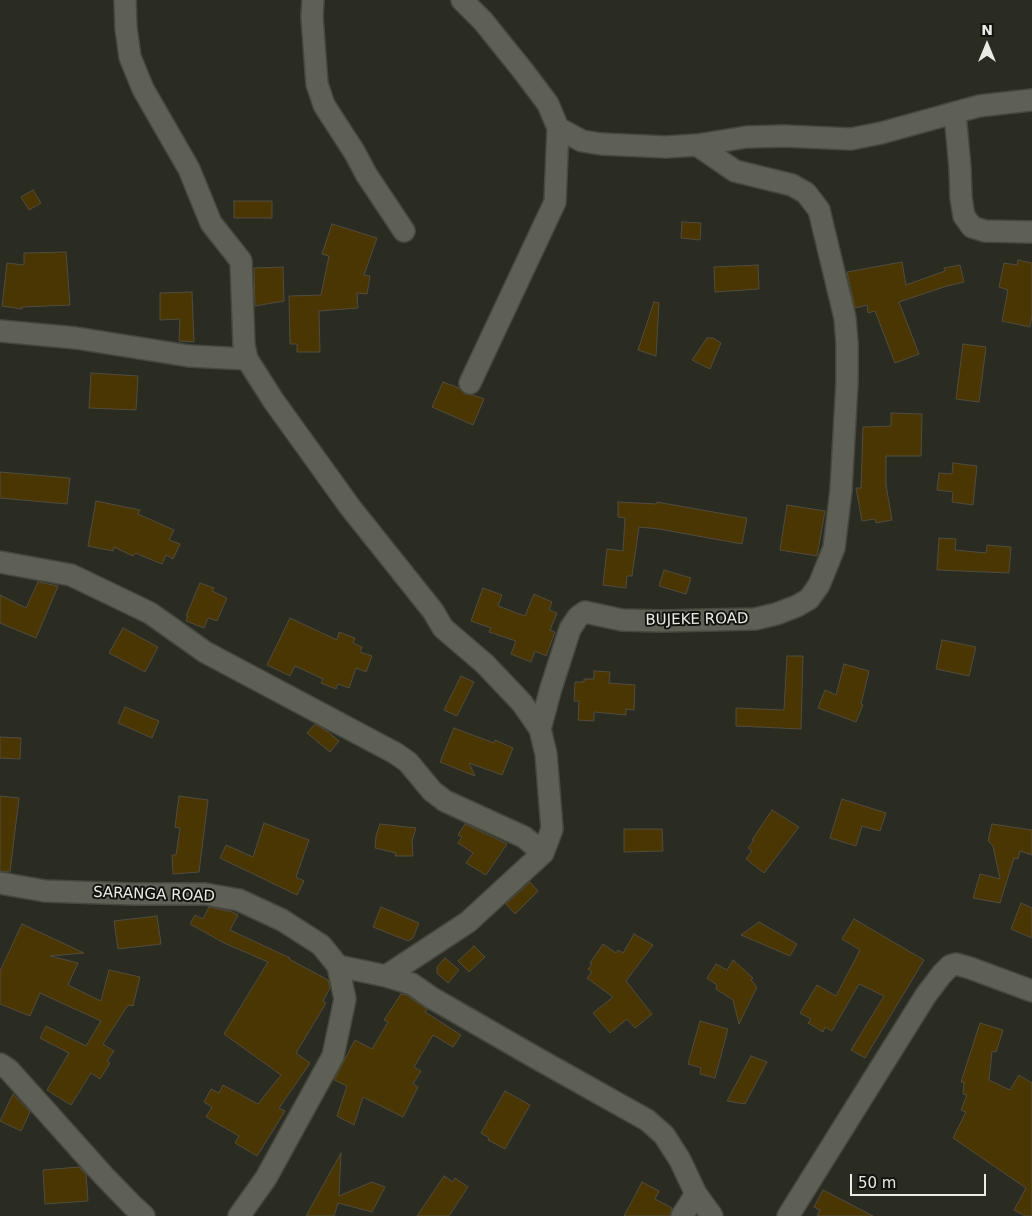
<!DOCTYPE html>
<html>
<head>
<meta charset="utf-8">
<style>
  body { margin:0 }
  #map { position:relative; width:1032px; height:1216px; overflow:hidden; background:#2a2b21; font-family:"DejaVu Sans",sans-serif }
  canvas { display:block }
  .north { position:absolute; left:962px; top:20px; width:50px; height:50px; -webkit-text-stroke:4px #12130f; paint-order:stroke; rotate:0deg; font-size:14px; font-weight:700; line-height:20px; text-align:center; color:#eaebe4 }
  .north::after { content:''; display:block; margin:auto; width:18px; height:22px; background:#eaebe4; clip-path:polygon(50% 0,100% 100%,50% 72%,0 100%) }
  .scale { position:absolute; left:850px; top:1174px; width:136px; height:22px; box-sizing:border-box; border:2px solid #eaebe4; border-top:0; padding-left:6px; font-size:15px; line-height:18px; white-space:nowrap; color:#eaebe4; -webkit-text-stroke:4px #12130f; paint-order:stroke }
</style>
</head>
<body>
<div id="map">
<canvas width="1032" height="1216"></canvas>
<div class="north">N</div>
<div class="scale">50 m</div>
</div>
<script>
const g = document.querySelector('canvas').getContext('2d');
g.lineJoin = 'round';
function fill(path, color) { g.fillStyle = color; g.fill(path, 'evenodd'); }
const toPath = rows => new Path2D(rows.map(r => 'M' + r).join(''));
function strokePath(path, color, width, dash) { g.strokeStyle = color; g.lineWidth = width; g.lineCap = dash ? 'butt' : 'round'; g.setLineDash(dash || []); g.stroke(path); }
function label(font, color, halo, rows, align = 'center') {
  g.font = font + ' "DejaVu Sans",sans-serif'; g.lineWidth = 4; g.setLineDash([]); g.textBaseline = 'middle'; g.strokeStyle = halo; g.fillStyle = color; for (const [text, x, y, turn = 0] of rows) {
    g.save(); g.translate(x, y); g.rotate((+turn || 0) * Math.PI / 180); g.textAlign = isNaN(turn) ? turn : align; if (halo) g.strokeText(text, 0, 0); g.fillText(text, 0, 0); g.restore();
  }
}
const building = toPath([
  [33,190,41,203,29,210,21,197,33,190],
  [234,201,272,201,272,218,234,218,234,201],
  [682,222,701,223,700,240,681,238,682,222],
  [332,224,377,238,364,275,370,276,367,294,357,293,358,308,319,311,320,352,297,352,297,344,290,344,289,296,321,295,329,256,322,254,332,224],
  [66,252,70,305,22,307,22,309,2,306,7,263,24,265,24,253,66,252],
  [1018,260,1032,263,1032,316,1030,327,1002,321,1008,290,999,287,1004,263,1017,265,1018,260],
  [902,262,906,285,945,271,944,268,960,265,964,282,947,286,899,302,919,354,895,363,875,311,868,313,867,305,855,308,847,272,902,262],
  [758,265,759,289,715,292,714,267,758,265],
  [283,267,284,301,255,306,254,268,283,267],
  [192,292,194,342,179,341,180,319,160,320,160,293,192,292],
  [654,302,659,303,656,356,638,350,654,302],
  [707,338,713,338,721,343,710,369,692,360,707,338],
  [963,344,986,347,979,402,956,399,963,344],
  [91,373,138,376,136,410,89,408,91,373],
  [443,382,459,388,465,394,473,395,484,399,473,425,432,407,443,382],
  [891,413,922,414,921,456,886,456,886,485,892,520,876,523,875,519,862,521,856,488,861,488,863,427,891,426,891,413],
  [953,463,977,466,973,505,952,502,953,492,937,490,939,473,952,474,953,463],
  [0,472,70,478,67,504,0,498,0,472],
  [96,501,140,510,138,514,174,530,169,540,180,544,173,559,166,555,162,564,135,553,133,556,114,547,113,551,88,546,96,501],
  [618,502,657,504,657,502,747,518,742,544,659,529,639,527,632,576,627,576,626,588,603,585,607,549,623,551,625,518,618,517,618,502],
  [787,505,825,511,817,556,780,550,787,505],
  [939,538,956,539,955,550,986,553,987,545,1011,547,1009,573,937,570,939,538],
  [664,570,691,578,686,594,659,586,664,570],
  [38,582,58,586,36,638,0,623,0,595,26,608,38,582],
  [200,583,214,588,212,591,227,598,217,621,208,618,204,628,186,621,188,616,186,616,200,583],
  [483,588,502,595,498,606,525,616,534,594,552,602,549,610,557,613,550,630,555,632,546,656,535,651,531,662,511,654,516,641,489,632,491,628,471,621,483,588],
  [290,618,337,640,339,632,355,638,353,643,362,647,360,652,372,656,366,672,356,668,349,688,338,684,336,689,321,683,323,679,295,666,290,676,267,665,290,618],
  [123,628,158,647,145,672,109,653,123,628],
  [942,640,976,647,969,676,936,669,942,640],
  [787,656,803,656,801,729,736,726,736,708,784,710,787,656],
  [844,664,869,671,861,704,863,705,856,722,818,708,825,690,836,695,844,664],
  [594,671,610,672,609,683,635,685,634,710,626,709,626,715,594,712,594,721,578,720,579,701,574,701,575,682,584,682,584,679,594,679,594,671],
  [461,676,474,682,457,716,444,710,461,676],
  [125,707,159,721,152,738,118,723,125,707],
  [315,724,328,732,339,741,330,752,307,733,315,724],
  [454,728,494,743,495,740,513,748,502,775,469,763,475,776,440,762,454,728],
  [0,737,21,738,20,759,0,758,0,737],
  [0,796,19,798,10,872,0,871,0,796],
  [179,796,208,800,199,872,173,874,172,855,176,855,180,828,175,827,179,796],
  [842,799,886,813,880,831,862,826,856,846,830,838,842,799],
  [772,810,799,827,764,873,746,859,752,851,748,848,754,840,752,840,772,810],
  [264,823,309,840,296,877,304,881,297,895,220,858,226,845,253,857,264,823],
  [380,824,416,828,412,841,413,856,395,856,396,853,375,848,376,836,380,824],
  [465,824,507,844,486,875,466,863,473,853,458,843,462,837,458,835,465,824],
  [992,824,1032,830,1032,855,1020,851,1018,859,1014,858,1000,903,973,898,980,874,1000,879,993,846,988,841,992,824],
  [624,829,662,829,663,851,624,852,624,829],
  [530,882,538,891,515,914,506,904,530,882],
  [1021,903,1032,908,1032,938,1011,929,1021,903],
  [209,907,232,912,238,915,230,930,290,958,289,959,328,980,330,988,323,1001,326,1003,296,1053,310,1063,279,1108,285,1111,257,1156,235,1143,239,1136,206,1117,212,1107,204,1102,211,1089,219,1093,223,1085,258,1104,281,1075,224,1034,268,962,224,943,190,924,195,915,203,919,209,907],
  [381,907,419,923,413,938,408,941,373,927,381,907],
  [157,916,161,944,118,949,114,921,157,916],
  [854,919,924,960,865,1058,851,1050,884,996,859,984,832,1031,825,1027,823,1032,808,1023,811,1019,800,1013,817,985,836,996,860,950,842,939,854,919],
  [759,922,797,944,790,956,741,935,759,922],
  [22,924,84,953,50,956,78,963,68,985,101,1001,109,970,140,977,133,1006,128,1005,103,1044,114,1051,107,1061,110,1063,100,1079,91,1073,71,1105,47,1090,69,1053,40,1038,46,1026,86,1046,101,1021,40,993,30,1016,0,1004,0,971,22,924],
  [634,934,653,945,626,981,652,1014,635,1028,627,1019,610,1033,593,1013,613,997,587,978,592,972,588,969,592,964,590,963,603,944,616,953,618,950,623,953,634,934],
  [474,946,485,957,469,972,458,961,474,946],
  [445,958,459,970,448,983,437,973,437,967,445,958],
  [733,960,753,978,751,980,757,987,739,1024,733,1000,716,989,717,985,707,978,716,964,727,970,733,960],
  [401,994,406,995,427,1009,425,1012,461,1035,453,1047,433,1035,414,1067,421,1071,413,1084,418,1087,403,1117,363,1097,354,1125,337,1116,347,1086,334,1080,355,1040,372,1049,388,1022,384,1020,401,994],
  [700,1021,728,1029,715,1078,700,1074,701,1068,688,1064,700,1021],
  [980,1023,1003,1030,996,1052,992,1051,989,1080,1010,1090,1019,1075,1032,1083,1032,1216,1025,1216,1014,1210,1026,1188,953,1138,966,1112,961,1110,967,1095,963,1094,964,1082,961,1082,980,1023],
  [751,1056,767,1062,745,1104,727,1101,751,1056],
  [505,1091,530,1105,505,1149,488,1140,489,1138,481,1133,505,1091],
  [13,1094,30,1112,21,1131,0,1121,13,1094],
  [341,1153,339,1196,372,1182,385,1187,372,1212,338,1203,334,1216,306,1216,341,1153],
  [79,1167,86,1174,88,1201,45,1204,43,1170,79,1167],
  [444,1176,453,1182,455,1178,468,1187,449,1216,417,1216,444,1176],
  [642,1182,659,1191,655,1199,672,1208,670,1216,624,1216,642,1182],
  [823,1190,873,1216,817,1216,820,1210,814,1207,823,1190]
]);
const minor = toPath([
  [125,0,126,28,130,57,143,89,189,169,211,223,241,261,244,345,247,359,273,400,350,507,433,611,443,628,485,664,522,703,540,729],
  [313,0,312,17,317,84,324,105,355,153,366,174,404,231],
  [462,0,483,21,524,72,548,104,558,128,555,202,470,383],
  [955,113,960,168,961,198,964,216,972,227,985,231,1032,232],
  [558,128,582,141,601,144,666,147,697,145,747,137,784,136,851,139,881,133,979,106,1032,100],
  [0,331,76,338,189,356,247,359],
  [0,562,71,575,150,613,205,652,395,753,408,762,432,791,445,801,524,837,543,853],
  [0,883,45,891,134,894,205,894,239,900,282,920,321,945,338,966,345,999,333,1056,266,1178,239,1216],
  [338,966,386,976,412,984,432,998,538,1059,647,1120,664,1135,680,1160,696,1194,712,1216],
  [386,976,468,922,543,853,552,829,546,754,540,729,551,688,570,629,578,617,585,612,622,620,661,621,755,619,776,614,797,606,809,599,819,585,834,548,841,490,847,382,847,343,845,318,819,210,806,193,792,185,735,171,697,145],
  [0,1064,9,1070,104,1176,132,1205,144,1216],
  [682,1216,696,1194],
  [788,1216,926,995,942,974,950,966,956,964,970,968,1032,991]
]);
const streetNames = [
  ["BUJEKE ROAD",697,620,-1],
  ["SARANGA ROAD",154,895,2]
];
fill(building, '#4a3602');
strokePath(building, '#514c41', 1);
strokePath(minor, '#46483e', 24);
strokePath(minor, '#5e6055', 21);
label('15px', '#eaebe4', '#12130f', streetNames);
</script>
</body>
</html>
